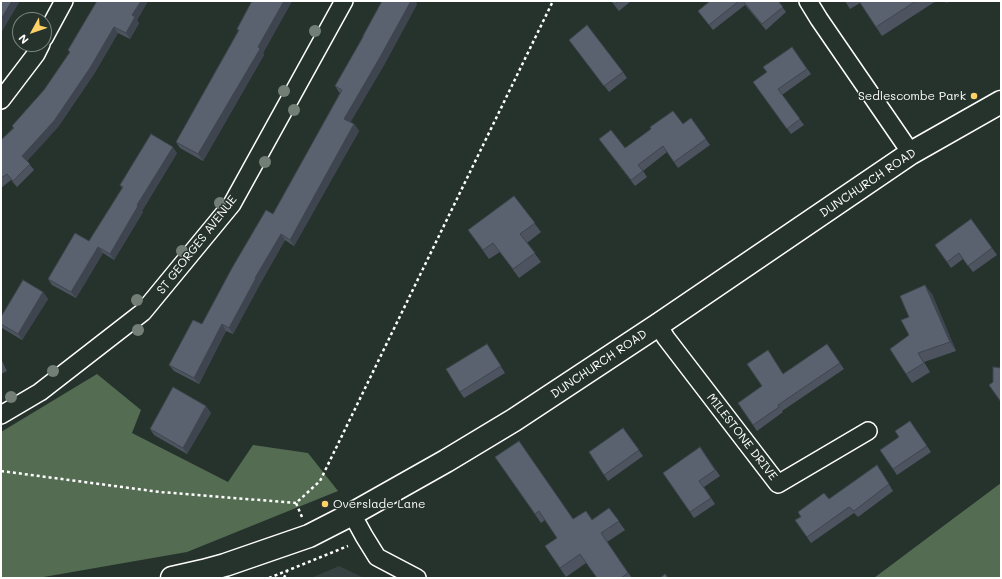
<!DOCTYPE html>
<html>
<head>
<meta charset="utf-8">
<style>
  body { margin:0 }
  #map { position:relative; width:1002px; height:579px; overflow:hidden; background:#26332d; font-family:Mali,sans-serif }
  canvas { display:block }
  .frame { position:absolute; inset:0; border:2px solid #fff; pointer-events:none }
  .north { position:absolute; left:12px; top:12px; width:40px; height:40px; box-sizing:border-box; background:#26332d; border:1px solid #7d8581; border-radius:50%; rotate:230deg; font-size:11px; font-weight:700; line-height:16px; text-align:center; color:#fff }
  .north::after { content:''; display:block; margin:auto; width:14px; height:18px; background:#ffd166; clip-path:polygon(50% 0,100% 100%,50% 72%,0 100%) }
</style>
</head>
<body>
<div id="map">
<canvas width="1002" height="579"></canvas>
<div class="frame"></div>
<div class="north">N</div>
</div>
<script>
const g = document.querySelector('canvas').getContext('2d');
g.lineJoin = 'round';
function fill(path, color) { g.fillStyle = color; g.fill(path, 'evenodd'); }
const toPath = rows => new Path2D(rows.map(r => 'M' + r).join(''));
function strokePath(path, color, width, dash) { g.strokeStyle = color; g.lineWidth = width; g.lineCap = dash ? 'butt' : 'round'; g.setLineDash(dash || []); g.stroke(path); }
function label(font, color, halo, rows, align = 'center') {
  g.font = font + ' Mali,sans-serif'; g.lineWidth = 3; g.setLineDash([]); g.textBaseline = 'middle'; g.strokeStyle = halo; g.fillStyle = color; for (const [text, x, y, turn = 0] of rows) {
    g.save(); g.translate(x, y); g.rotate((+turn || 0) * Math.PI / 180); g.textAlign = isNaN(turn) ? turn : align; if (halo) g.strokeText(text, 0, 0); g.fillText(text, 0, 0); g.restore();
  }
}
const built = toPath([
  [339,566,364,578,311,578]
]);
const green = toPath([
  [97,374,141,410,132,433,228,482,253,445,308,453,338,491,187,552,38,578,1,578,1,432],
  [1001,483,1001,578,874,578,934,533]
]);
const path = toPath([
  [1,471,160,492,296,503],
  [302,517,296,503,320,481,553,1],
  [269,578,348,546],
  [284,578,287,571]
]);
const street = toPath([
  [808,1,819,19,911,153],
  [44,38,64,1],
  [1,100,36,54,41,44],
  [658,325,666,338,778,484,868,431],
  [1,415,40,392,143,312,232,204,344,1],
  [352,514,364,536,377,557,417,578]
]);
const highway = toPath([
  [172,578,203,571,225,565,309,536,352,514,446,461,514,420,658,325,911,153,1001,102]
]);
const trees = [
  [315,31],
  [284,91],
  [294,110],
  [265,162],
  [220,203],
  [182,251],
  [137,300],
  [138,330],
  [53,371],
  [11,397]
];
const wall = toPath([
  [97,1,148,1,137,20,139,23,130,39,118,33,94,74,58,127,27,161,34,170,17,187,11,180,1,188,1,140,13,128,12,126,44,90,70,52,68,50],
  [252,1,292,1,263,53,264,55,203,161,180,148,176,142,238,31,237,29],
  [611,1,631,1,619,11],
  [710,1,778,1,786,12,766,30,745,5,713,30,698,11],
  [845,1,936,1,882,36,860,3,850,9],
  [945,1,950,1,946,3],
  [417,4,384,65,350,122,354,124,359,131,294,246,285,240,260,284,233,334,226,331,199,384,174,371,169,365,202,324,273,214,340,93,339,92,335,86,363,37],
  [569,40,623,72,627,78,609,92],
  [792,47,811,74,782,95,804,125,791,134,753,82,767,72],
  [691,118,710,145,678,168,667,152,643,171,647,177,635,186,599,139,625,148,683,124],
  [177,153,142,211,143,212,114,260,103,253,76,298,52,285,48,279,89,241,122,188,120,185],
  [514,196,541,232,527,243,541,262,519,278,500,252,489,259,468,230],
  [971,219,997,255,973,272,963,259,951,268,935,245],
  [43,292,48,299,22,340,2,328,1,326,1,317],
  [932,294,956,351,924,362,930,372,912,383,906,374,909,335,909,317],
  [487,344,505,373,464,398,460,392],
  [827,344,844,369,782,411,783,412,757,431,738,403,762,386,783,374],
  [1,359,7,371,1,374],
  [206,406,211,413,187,454,154,435,150,429],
  [910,421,931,452,897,475,893,469,899,437],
  [623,428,643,456,608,481,589,452],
  [700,447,720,476,704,487,715,504,694,518,663,473],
  [495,457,573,519,592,520,609,508,625,530,607,542,632,578,597,578,586,563,566,577,545,546,557,538,545,520,541,523],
  [881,471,893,491,858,517,854,513,811,543,795,520,829,499]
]);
const shadedWall = toPath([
  [12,1,20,1,1,33,1,19],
  [141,1,148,1,137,20,139,23,130,39,126,33,132,15],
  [284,1,292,1,263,53,264,55,203,161,198,154],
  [411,1,416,1,417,4,384,65,349,125,344,119],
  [114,27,118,33,94,74,58,127,26,162,22,156],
  [354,124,359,131,294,246,290,240],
  [173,147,177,153,142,211,143,212,114,260,110,254,137,205],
  [281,234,285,240,260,284,233,334,229,328,255,278],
  [98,247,103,253,76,298,71,292],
  [925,285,932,294,956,351,950,342],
  [43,292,48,299,22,340,18,334],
  [222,324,226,331,199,384,194,378],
  [206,406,211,413,187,454,183,448]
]);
const building = toPath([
  [1,1,12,1,1,19,1,1],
  [97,1,141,1,132,15,135,17,126,33,114,27,90,68,54,121,22,156,30,164,13,181,7,174,1,178,1,140,14,128,12,126,44,90,70,52,68,50,97,1],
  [252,1,284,1,258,47,260,49,198,154,176,142,239,30,237,29,252,1],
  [382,1,411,1,379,59,344,119,354,124,290,240,281,234,255,278,256,278,229,328,222,324,194,378,169,365,193,320,202,324,232,268,266,210,273,214,342,90,335,86,363,37,363,36,382,1],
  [612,1,619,1,615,4,612,1],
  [710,1,739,1,709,25,698,11,710,1],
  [743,1,778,1,783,7,762,24,743,1],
  [859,1,916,1,876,27,859,1],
  [587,25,623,72,604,86,569,40,587,25],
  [792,47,807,69,778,89,800,119,787,129,753,82,767,72,763,67,792,47],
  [673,111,683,124,691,118,706,139,674,162,663,146,638,165,643,171,631,180,599,139,611,130,625,148,651,129,650,127,673,111],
  [151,134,173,147,137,205,138,206,110,254,98,247,71,292,48,279,75,233,89,241,123,187,120,185,151,134],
  [514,196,535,223,520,234,535,253,513,269,493,243,483,250,468,230,514,196],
  [971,219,992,248,968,266,959,253,947,262,935,245,971,219],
  [23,280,43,292,18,334,1,324,1,317,23,280],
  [925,285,950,342,918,353,924,363,906,374,890,349,909,335,901,320,909,317,900,296,925,285],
  [487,344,501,366,460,392,446,369,487,344],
  [827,344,840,363,778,405,779,407,753,425,738,403,762,386,747,364,768,350,783,374,827,344],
  [993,367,1001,368,1001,402,989,385,993,382,993,367],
  [173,387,206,406,183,448,150,429,173,387],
  [910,421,927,446,893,469,880,450,899,437,895,431,910,421],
  [623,428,639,450,604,475,589,452,623,428],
  [519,441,573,519,586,511,592,520,609,508,619,521,601,533,628,573,621,578,597,578,580,554,560,568,545,546,557,538,539,511,535,514,495,457,519,441],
  [700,447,715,470,699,481,711,498,690,512,663,473,700,447],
  [877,465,889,484,854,511,849,507,807,537,795,520,801,517,798,512,824,493,829,499,877,465],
  [665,574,668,578,660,578,665,574]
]);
const markers = [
  [974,96,4,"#ffd166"],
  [325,504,4,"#ffd166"]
];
const poiNames = [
  ["Sedlescombe Park",966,96],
  ["Overslade Lane",333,504,"left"]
];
const streetNames = [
  ["DUNCHURCH ROAD",868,183,-34],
  ["ST GEORGES AVENUE",197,245,-52],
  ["DUNCHURCH ROAD",599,364,-34],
  ["MILESTONE DRIVE",742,437,52]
];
fill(built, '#364141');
fill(green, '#546c52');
strokePath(street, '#fff', 20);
strokePath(highway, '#fff', 25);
strokePath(path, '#fff', 2.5, [3, 3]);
strokePath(street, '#26332d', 17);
strokePath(highway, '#26332d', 22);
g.fillStyle = '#737f76';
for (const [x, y] of trees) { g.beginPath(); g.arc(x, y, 6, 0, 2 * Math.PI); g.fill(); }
fill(wall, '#4d5460');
fill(shadedWall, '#3f454e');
fill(building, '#5a6270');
strokePath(building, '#3f454e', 1);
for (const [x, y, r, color] of markers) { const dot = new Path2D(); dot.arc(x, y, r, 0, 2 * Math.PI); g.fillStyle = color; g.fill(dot); strokePath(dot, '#26332d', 1.5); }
label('12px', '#fff', '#26332d', poiNames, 'right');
label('12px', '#fff', '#26332d', streetNames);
</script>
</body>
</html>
